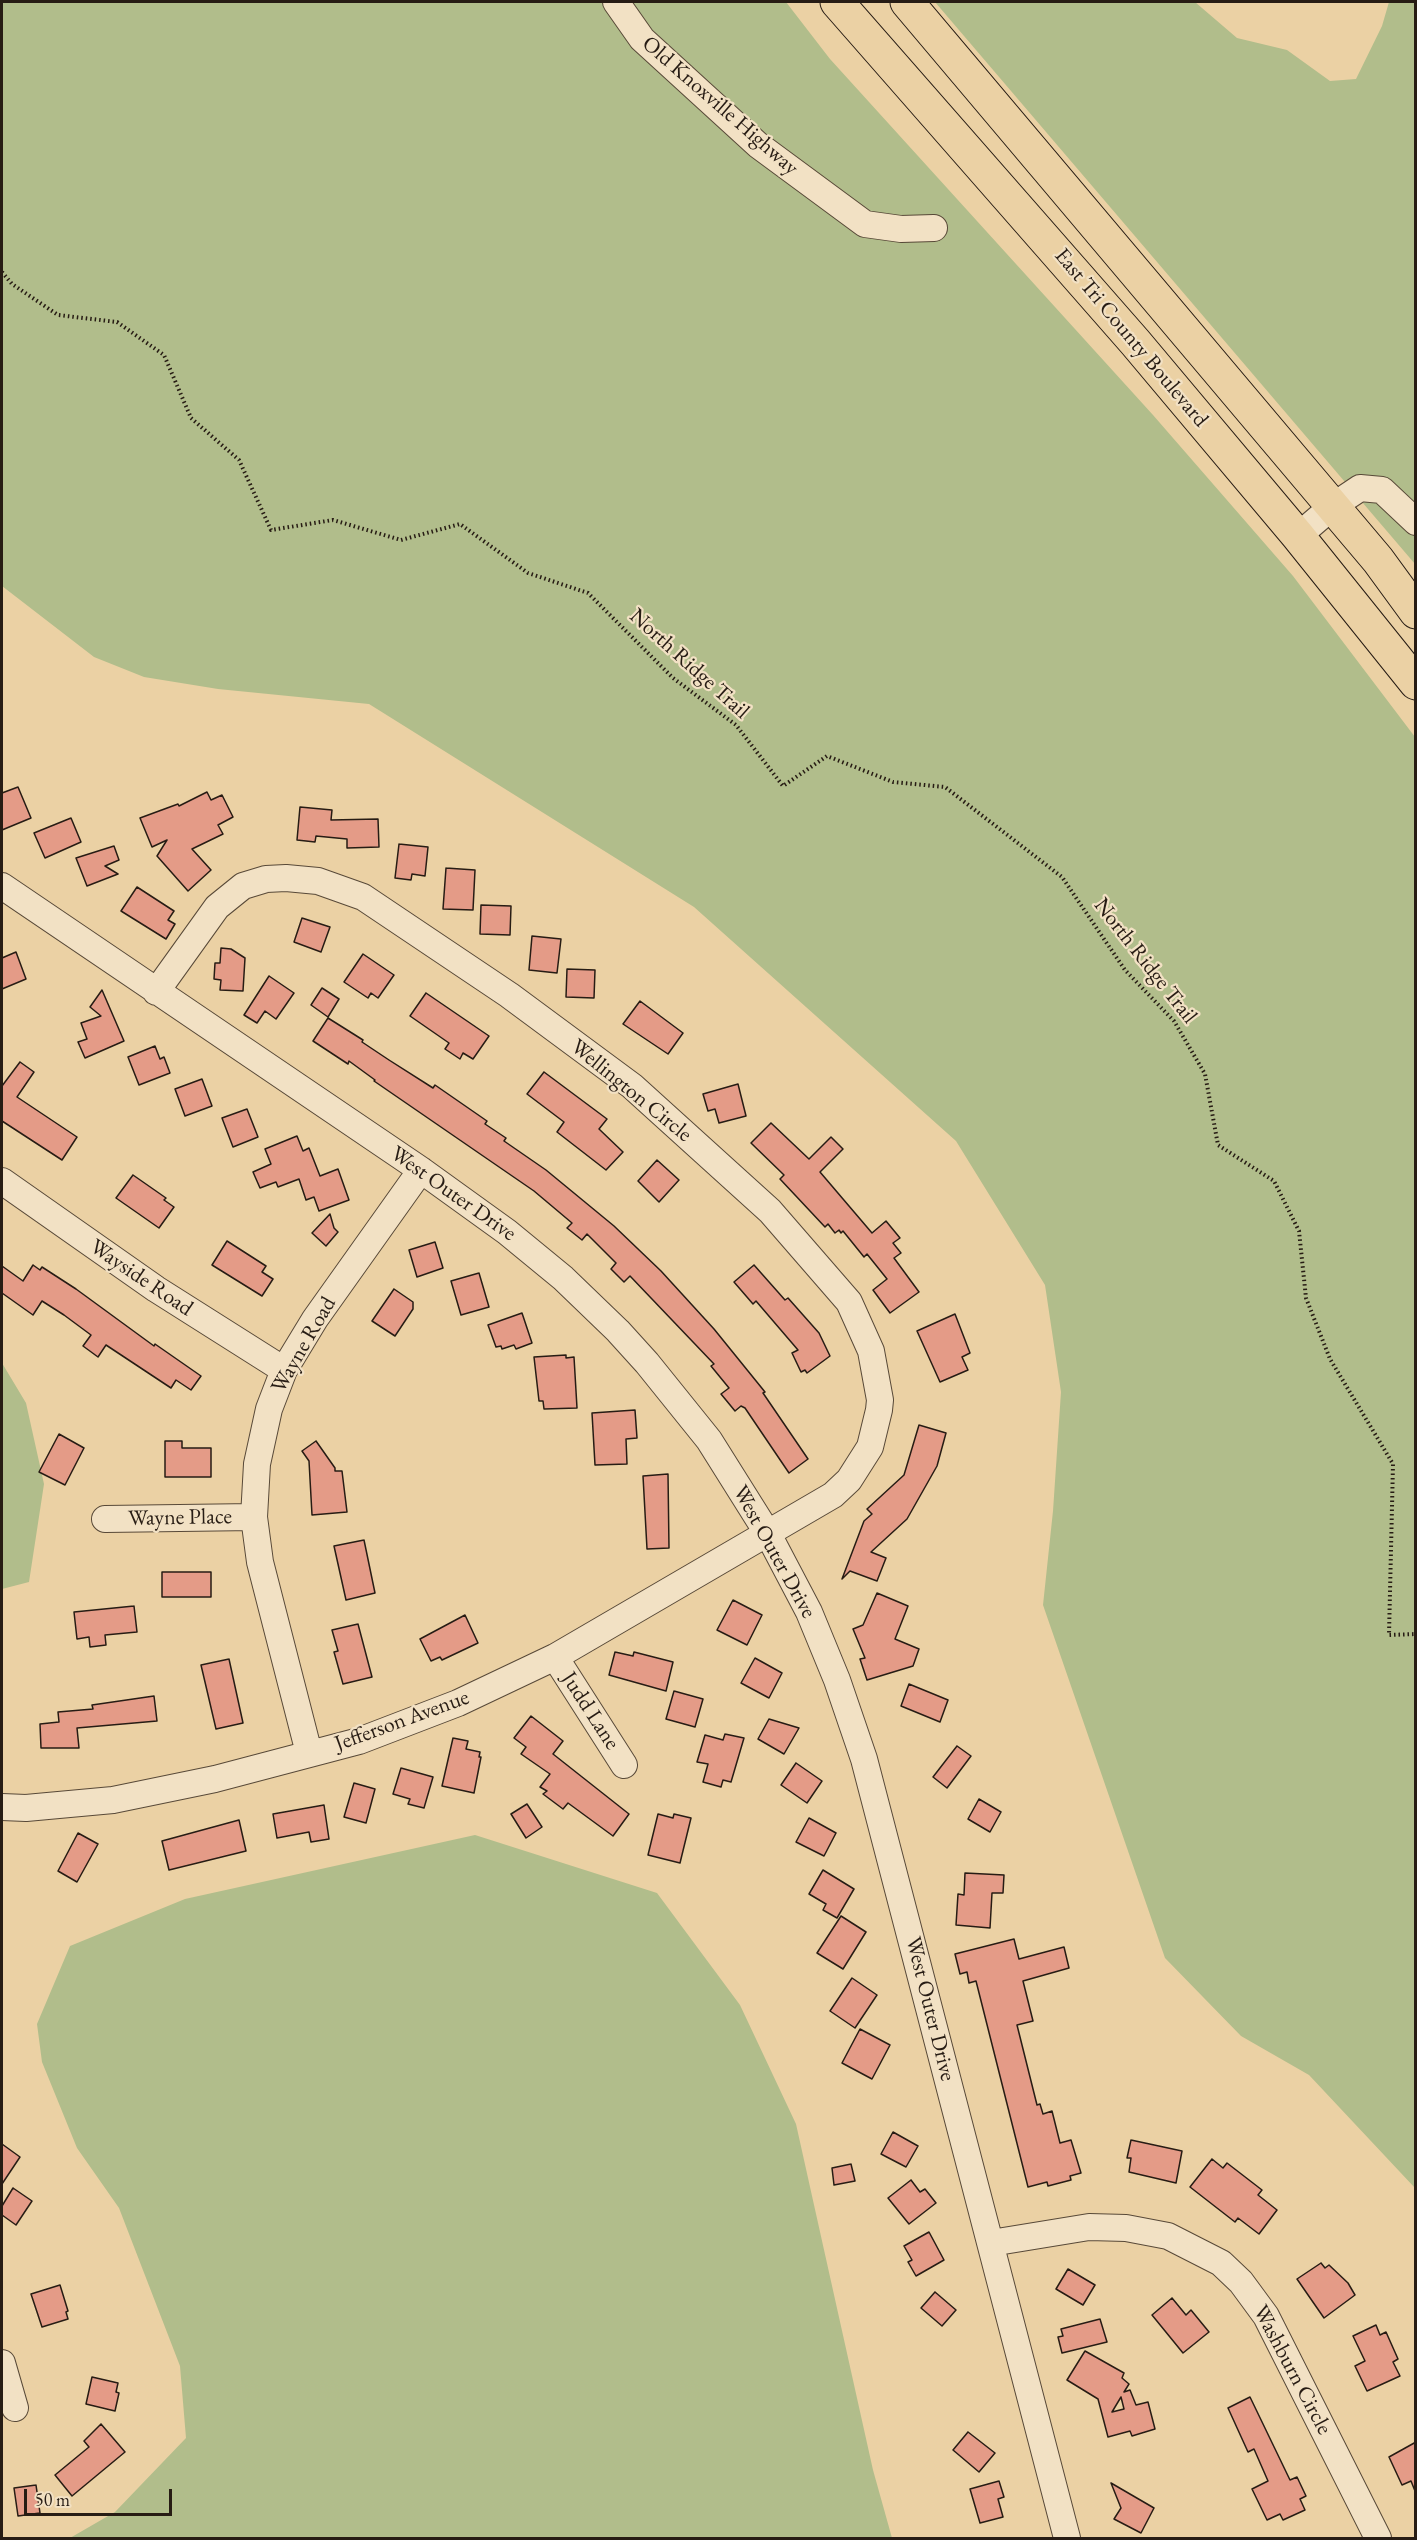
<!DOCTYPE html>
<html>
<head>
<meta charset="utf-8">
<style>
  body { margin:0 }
  #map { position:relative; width:1417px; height:2540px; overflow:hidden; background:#ebd1a4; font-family:"EB Garamond",serif }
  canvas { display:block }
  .frame { position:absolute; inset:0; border:3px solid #271c14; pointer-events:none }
  .scale { position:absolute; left:24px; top:2489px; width:148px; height:27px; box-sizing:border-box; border:3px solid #271c14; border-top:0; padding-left:8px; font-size:18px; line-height:21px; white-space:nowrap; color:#271c14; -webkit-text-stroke:4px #f2e1c4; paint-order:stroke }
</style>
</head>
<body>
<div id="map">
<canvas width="1417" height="2540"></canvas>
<div class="frame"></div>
<div class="scale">50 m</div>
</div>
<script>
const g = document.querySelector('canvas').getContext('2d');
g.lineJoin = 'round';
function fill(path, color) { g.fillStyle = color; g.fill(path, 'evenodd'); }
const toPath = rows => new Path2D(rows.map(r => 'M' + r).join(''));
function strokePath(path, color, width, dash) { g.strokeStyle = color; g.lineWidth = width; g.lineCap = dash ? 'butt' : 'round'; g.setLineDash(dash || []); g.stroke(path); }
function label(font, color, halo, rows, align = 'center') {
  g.font = font + ' "EB Garamond",serif'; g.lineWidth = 4.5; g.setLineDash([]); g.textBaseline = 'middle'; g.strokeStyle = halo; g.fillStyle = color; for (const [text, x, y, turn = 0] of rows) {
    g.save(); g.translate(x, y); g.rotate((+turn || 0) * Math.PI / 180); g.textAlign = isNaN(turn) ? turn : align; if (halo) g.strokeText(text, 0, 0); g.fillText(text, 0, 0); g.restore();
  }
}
const green = toPath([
  [2,2,786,2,830,59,1153,415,1293,576,1415,737,1415,2188,1309,2075,1241,2036,1165,1958,1043,1605,1053,1511,1061,1392,1045,1285,956,1141,694,907,369,704,218,689,144,677,94,657,2,586],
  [935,2,1195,2,1237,38,1287,50,1330,81,1356,79,1382,26,1389,2,1415,2,1415,564],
  [2,1363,26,1403,44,1484,29,1582,2,1589],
  [475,1835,657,1893,740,2005,796,2124,873,2470,892,2538,70,2538,115,2512,186,2438,180,2366,119,2208,77,2148,42,2062,37,2024,70,1946,185,1899]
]);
const building = toPath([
  [18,787,31,818,2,830,2,793,18,787],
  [207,792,211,800,222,795,233,817,218,825,223,834,192,849,211,870,188,891,157,856,167,840,152,847,140,818,178,804,179,806,207,792],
  [300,807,332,810,331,820,378,819,379,847,347,848,347,839,316,836,315,842,297,840,300,807],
  [71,818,81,842,45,858,34,833,71,818],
  [399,844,428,847,425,876,412,874,411,880,395,878,399,844],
  [114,846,119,860,105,866,118,874,87,886,76,858,114,846],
  [446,868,475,870,473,910,443,909,446,868],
  [137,887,174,911,168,920,175,924,166,939,121,911,137,887],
  [481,905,511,906,510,935,480,934,481,905],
  [302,918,330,927,321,952,294,942,302,918],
  [532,936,561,939,557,973,529,970,532,936],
  [221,948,231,949,245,958,243,991,220,990,221,980,214,979,215,963,220,963,221,948],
  [16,952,26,979,2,989,2,958,16,952],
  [363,954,394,975,378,998,371,993,368,998,344,982,363,954],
  [567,969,595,970,594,998,566,997,567,969],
  [269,976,294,993,276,1019,265,1011,257,1023,244,1015,269,976],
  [322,988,339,999,328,1017,311,1005,322,988],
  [102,990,124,1041,85,1058,78,1042,87,1039,81,1023,101,1016,90,1007,102,990],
  [426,993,489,1036,473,1059,463,1053,460,1059,445,1049,449,1043,410,1016,426,993],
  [640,1001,683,1033,668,1054,623,1024,640,1001],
  [328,1018,363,1040,362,1042,389,1060,433,1088,435,1085,487,1121,485,1124,506,1138,504,1141,546,1170,614,1226,661,1271,714,1329,765,1392,763,1393,808,1459,789,1473,745,1408,741,1406,735,1411,721,1394,729,1388,711,1366,714,1364,630,1276,624,1282,611,1269,616,1263,587,1234,582,1240,567,1228,572,1223,534,1191,374,1081,375,1080,349,1061,348,1064,313,1041,328,1018],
  [155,1046,160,1059,164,1057,170,1073,139,1085,128,1057,155,1046],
  [20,1062,34,1072,17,1097,77,1137,62,1160,2,1121,2,1086,20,1062],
  [544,1072,607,1119,599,1129,623,1152,606,1170,557,1132,564,1122,527,1094,544,1072],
  [202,1079,212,1106,185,1116,175,1089,202,1079],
  [738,1084,746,1116,719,1123,715,1109,708,1111,703,1094,738,1084],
  [247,1109,258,1137,233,1147,222,1118,247,1109],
  [771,1123,809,1159,831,1137,843,1149,820,1172,872,1233,886,1221,900,1238,893,1243,901,1253,894,1258,919,1292,890,1313,873,1290,887,1279,867,1254,864,1257,843,1231,841,1233,839,1230,835,1233,828,1224,825,1227,780,1179,784,1175,751,1143,771,1123],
  [297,1136,303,1151,309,1148,320,1176,338,1169,349,1200,319,1211,314,1197,306,1200,299,1179,278,1187,276,1182,260,1188,253,1172,271,1164,265,1149,297,1136],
  [657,1160,679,1180,659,1202,638,1181,657,1160],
  [133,1175,166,1198,164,1200,174,1207,159,1228,116,1198,133,1175],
  [330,1214,334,1228,338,1232,326,1246,312,1233,330,1214],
  [227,1241,266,1266,262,1272,273,1279,262,1296,212,1265,227,1241],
  [435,1242,443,1268,417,1277,409,1250,435,1242],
  [33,1265,40,1270,42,1267,76,1289,154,1346,155,1344,201,1376,191,1390,176,1380,171,1388,106,1345,98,1357,83,1346,91,1335,64,1315,42,1301,33,1315,2,1293,2,1266,23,1281,33,1265],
  [754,1265,785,1300,788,1298,819,1333,830,1356,807,1373,805,1370,801,1372,792,1353,798,1350,756,1301,753,1304,734,1282,754,1265],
  [479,1273,489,1307,461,1315,451,1281,479,1273],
  [394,1289,413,1302,413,1309,395,1336,372,1321,394,1289],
  [522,1313,532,1343,516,1349,514,1345,502,1349,501,1346,496,1347,488,1325,522,1313],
  [955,1314,970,1353,962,1357,968,1370,940,1382,917,1331,955,1314],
  [566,1355,566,1358,574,1357,577,1408,544,1409,543,1401,539,1401,534,1357,566,1355],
  [635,1410,637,1438,626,1439,627,1464,595,1465,592,1413,635,1410],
  [919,1425,946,1433,937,1466,907,1519,871,1552,886,1558,877,1581,850,1571,842,1579,864,1521,872,1514,867,1509,904,1475,919,1425],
  [59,1434,84,1448,65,1485,39,1472,59,1434],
  [165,1441,182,1441,182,1448,211,1448,211,1477,165,1477,165,1441],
  [316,1441,335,1468,335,1471,342,1471,347,1512,312,1515,309,1461,302,1451,316,1441],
  [668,1474,669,1548,647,1549,643,1476,668,1474],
  [364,1540,375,1593,346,1600,334,1546,364,1540],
  [162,1572,211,1572,211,1597,162,1597,162,1572],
  [877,1593,908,1606,895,1639,919,1649,913,1666,867,1680,860,1659,865,1658,853,1629,863,1625,877,1593],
  [733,1600,762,1615,747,1645,717,1630,733,1600],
  [134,1606,137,1632,105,1635,106,1645,90,1647,89,1637,77,1639,74,1612,134,1606],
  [465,1615,478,1643,442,1660,440,1657,431,1661,420,1639,465,1615],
  [358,1624,372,1677,343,1684,334,1652,338,1651,332,1630,358,1624],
  [615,1652,633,1656,634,1652,673,1662,666,1691,609,1675,615,1652],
  [755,1658,782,1673,769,1698,741,1683,755,1658],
  [229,1659,243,1723,216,1729,201,1665,229,1659],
  [909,1684,948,1700,940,1722,901,1706,909,1684],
  [674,1691,703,1699,695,1727,666,1719,674,1691],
  [154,1696,157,1721,77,1728,79,1748,41,1748,40,1724,59,1722,58,1712,93,1709,92,1705,154,1696],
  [531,1716,563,1741,553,1754,629,1814,613,1836,568,1803,563,1809,543,1794,547,1791,540,1787,550,1774,521,1754,526,1747,514,1738,531,1716],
  [769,1719,799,1728,784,1754,758,1739,769,1719],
  [725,1734,744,1738,731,1782,723,1780,721,1787,703,1782,708,1764,697,1762,705,1735,723,1740,725,1734],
  [453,1738,468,1741,466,1749,480,1752,479,1757,481,1757,474,1793,442,1786,453,1738],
  [957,1746,971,1756,947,1788,933,1777,957,1746],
  [796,1763,822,1781,807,1803,781,1785,796,1763],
  [401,1768,433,1777,424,1808,408,1804,410,1799,393,1794,401,1768],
  [354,1783,375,1789,366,1823,344,1817,354,1783],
  [979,1799,1001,1812,990,1832,968,1819,979,1799],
  [527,1804,542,1827,526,1838,511,1814,527,1804],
  [324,1805,329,1839,311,1842,309,1832,277,1838,273,1814,324,1805],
  [658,1814,673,1818,674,1814,691,1818,680,1863,648,1855,658,1814],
  [809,1818,836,1833,824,1856,796,1842,809,1818],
  [239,1820,246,1851,169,1870,162,1841,239,1820],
  [78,1833,98,1844,77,1882,58,1871,78,1833],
  [823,1870,854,1889,837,1918,823,1910,826,1904,809,1894,823,1870],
  [965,1873,1004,1875,1003,1893,992,1893,990,1928,956,1925,958,1894,964,1895,965,1873],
  [841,1916,866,1932,843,1969,817,1953,841,1916],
  [1014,1939,1019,1959,1064,1947,1069,1968,1023,1981,1033,2021,1017,2025,1037,2105,1040,2104,1043,2114,1052,2111,1060,2143,1071,2140,1081,2173,1070,2176,1071,2180,1048,2186,1047,2182,1028,2187,976,1981,969,1983,967,1972,960,1974,955,1954,1014,1939],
  [852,1978,877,1995,855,2028,830,2011,852,1978],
  [860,2029,890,2045,872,2079,842,2063,860,2029],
  [893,2132,918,2146,906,2167,881,2154,893,2132],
  [1131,2140,1182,2151,1176,2183,1129,2172,1131,2158,1127,2158,1131,2140],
  [2,2144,20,2157,2,2184,2,2144],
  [1212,2159,1223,2168,1227,2163,1262,2190,1258,2195,1277,2210,1259,2234,1238,2218,1235,2222,1190,2187,1212,2159],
  [851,2164,855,2181,834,2185,832,2168,851,2164],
  [911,2180,920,2192,925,2189,936,2203,909,2224,888,2198,911,2180],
  [13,2188,32,2201,16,2225,2,2215,2,2206,13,2188],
  [929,2232,944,2260,916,2276,908,2262,912,2260,904,2246,929,2232],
  [1321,2263,1325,2268,1329,2265,1348,2283,1355,2295,1324,2318,1297,2279,1321,2263],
  [1068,2269,1095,2285,1083,2305,1056,2289,1068,2269],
  [60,2285,68,2311,66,2312,68,2319,42,2327,31,2294,60,2285],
  [935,2292,956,2310,942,2326,921,2308,935,2292],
  [1172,2298,1186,2315,1191,2310,1209,2332,1183,2353,1152,2315,1172,2298],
  [1100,2319,1107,2342,1062,2353,1058,2337,1063,2336,1061,2329,1100,2319],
  [1376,2325,1380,2335,1386,2332,1398,2359,1393,2362,1400,2376,1367,2391,1355,2366,1365,2361,1353,2336,1376,2325],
  [1085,2351,1124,2373,1122,2378,1129,2384,1124,2392,1130,2390,1136,2405,1148,2402,1155,2429,1132,2436,1130,2431,1108,2437,1098,2399,1067,2380,1085,2351],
  [1121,2397,1124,2409,1112,2412,1121,2397],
  [92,2377,118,2383,116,2392,119,2393,115,2411,86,2404,92,2377],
  [1250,2397,1290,2480,1297,2477,1306,2496,1300,2499,1305,2510,1283,2520,1280,2514,1267,2520,1252,2489,1268,2481,1254,2449,1248,2452,1228,2408,1250,2397],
  [101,2424,125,2452,72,2496,55,2475,89,2447,84,2441,101,2424],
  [968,2432,995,2453,979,2472,953,2450,968,2432],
  [1416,2442,1416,2491,1415,2491,1411,2481,1402,2485,1389,2457,1416,2442],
  [999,2481,1004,2497,998,2499,1003,2517,980,2523,970,2489,999,2481],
  [1111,2483,1154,2508,1141,2533,1114,2519,1121,2508,1111,2483],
  [36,2485,40,2513,18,2516,14,2488,36,2485]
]);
const path = toPath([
  [2,272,12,284,58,315,117,322,164,355,191,418,239,460,271,530,333,520,401,540,460,524,528,573,588,593,673,678,736,725,783,786,827,756,893,782,945,787,1062,877,1125,970,1174,1021,1205,1074,1218,1145,1274,1181,1299,1231,1306,1298,1330,1359,1393,1464,1389,1635,1416,1634]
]);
const minor = toPath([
  [616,2,642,39,758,145,865,224,901,229,934,228],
  [1298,536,1333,506,1360,488,1382,490,1416,522],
  [2,886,421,1170,507,1232,563,1278,618,1331,647,1363,709,1440,768,1534,809,1612,837,1680,864,1759,1067,2538],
  [2,1181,156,1289,284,1370],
  [105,1519,254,1517],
  [555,1657,624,1765],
  [309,1753,260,1562,254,1517,257,1464,269,1409,284,1370,315,1319,421,1170],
  [2,1807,26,1808,113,1800,215,1779,359,1741,458,1703,555,1657,833,1495,849,1480,870,1447,879,1410,880,1400,871,1351,849,1302,770,1211,632,1086,509,995,363,897,318,881,286,878,266,879,243,886,217,907,156,992],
  [991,2243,1089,2227,1126,2228,1168,2236,1221,2263,1241,2282,1266,2316,1378,2538],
  [2,2363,15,2408]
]);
const highway = toPath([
  [837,2,1135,342,1298,536,1416,683],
  [907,2,1378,560,1416,612]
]);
const streetNames = [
  ["Old Knoxville Highway",720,106,41],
  ["East Tri County Boulevard",1131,338,50],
  ["North Ridge Trail",689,664,42],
  ["North Ridge Trail",1145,961,52],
  ["Wellington Circle",631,1091,39],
  ["West Outer Drive",453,1194,35],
  ["Wayside Road",141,1278,34],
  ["Wayne Road",304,1345,-60],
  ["Wayne Place",180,1518,-1],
  ["West Outer Drive",774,1552,61],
  ["Judd Lane",590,1711,57],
  ["Jefferson Avenue",402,1721,-20],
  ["West Outer Drive",930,2009,76],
  ["Washburn Circle",1292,2370,62]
];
fill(green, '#b1bd8b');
fill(building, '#e49b87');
strokePath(building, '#271c14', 1.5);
strokePath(minor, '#584938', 28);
strokePath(highway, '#271c14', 35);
strokePath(path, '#271c14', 4, [1.5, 3]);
strokePath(minor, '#f2e1c4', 26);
strokePath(highway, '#ebd1a4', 33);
label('22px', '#271c14', '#f2e1c4', streetNames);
</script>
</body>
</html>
